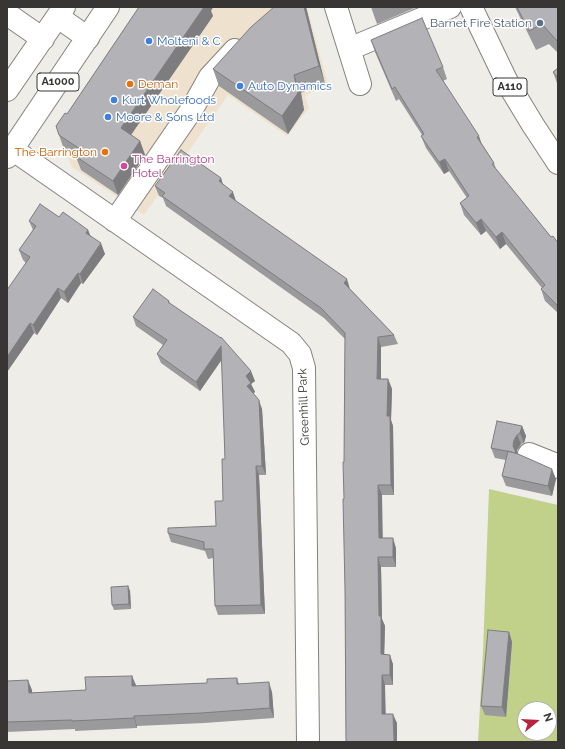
<!DOCTYPE html>
<html>
<head>
<meta charset="utf-8">
<style>
  body { margin:0 }
  #map { position:relative; width:565px; height:749px; overflow:hidden; background:#efede8; font-family:Raleway,sans-serif }
  canvas { display:block }
  .frame { position:absolute; inset:0; border:8px solid #373634; pointer-events:none }
  .north { position:absolute; left:517px; top:701px; width:40px; height:40px; box-sizing:border-box; background:#fff; border:1px solid #afafae; border-radius:50%; rotate:72deg; font-size:11px; font-weight:700; line-height:16px; text-align:center; color:#373634 }
  .north::after { content:''; display:block; margin:auto; width:14px; height:18px; background:#b5233c; clip-path:polygon(50% 0,100% 100%,50% 72%,0 100%) }
</style>
</head>
<body>
<div id="map">
<canvas width="565" height="749"></canvas>
<div class="frame"></div>
<div class="north">N</div>
</div>
<script>
const g = document.querySelector('canvas').getContext('2d');
g.lineJoin = 'round';
function fill(path, color) { g.fillStyle = color; g.fill(path, 'evenodd'); }
const toPath = rows => new Path2D(rows.map(r => 'M' + r).join(''));
function strokePath(path, color, width, dash) { g.strokeStyle = color; g.lineWidth = width; g.lineCap = dash ? 'butt' : 'round'; g.setLineDash(dash || []); g.stroke(path); }
function label(font, color, halo, rows, align = 'center') {
  g.font = font + ' Raleway,sans-serif'; g.lineWidth = 3; g.setLineDash([]); g.textBaseline = 'middle'; g.strokeStyle = halo; g.fillStyle = color; for (const [text, x, y, turn = 0] of rows) {
    g.save(); g.translate(x, y); g.rotate((+turn || 0) * Math.PI / 180); g.textAlign = isNaN(turn) ? turn : align; if (halo) g.strokeText(text, 0, 0); g.fillText(text, 0, 0); g.restore();
  }
}
const commercial = toPath([
  [145,7,307,7,328,84,305,96,309,108,287,136,228,95,144,215,72,167,59,138]
]);
const green = toPath([
  [489,489,558,505,558,742,478,742,483,652],
  [525,709,549,709,549,733,525,733]
]);
const minor = toPath([
  [336,7,360,84],
  [7,14,43,39],
  [58,17,88,38],
  [349,49,450,7],
  [7,90,64,7],
  [12,149,291,343,300,354,304,368,308,742],
  [115,221,192,109,210,77,235,50],
  [529,454,554,464,558,467]
]);
const major = toPath([
  [471,7,507,82,533,125,558,163],
  [7,157,108,7]
]);
const wall = toPath([
  [139,7,213,7,211,11,213,16,131,135,140,141,145,155,118,195,81,170,76,157,64,149,59,135,67,114],
  [306,7,325,84,301,93,304,110,288,134,219,86,213,69],
  [371,7,417,7,377,24],
  [515,7,558,7,558,53,549,44,536,50],
  [371,40,443,67,447,79,443,81,482,144,494,163,496,169,551,237,558,243,558,313,545,301,541,289,542,288,506,244,500,249,486,231,481,235,464,215,460,203,467,198,449,171,444,174,426,148,421,136,422,135,399,99,396,101,375,52],
  [558,68,558,86,553,72],
  [221,178,223,185,236,201,350,289,394,335,398,344,381,347,381,379,388,379,392,389,391,420,393,426,394,495,382,495,382,538,396,548,396,567,381,567,382,619,385,626,384,654,393,664,393,685,385,685,385,714,397,723,346,742,344,462,345,339,324,318,166,206,163,198,159,196,155,186],
  [59,217,88,230,90,235,105,254,83,284,81,283,68,303,61,298,37,335,34,333,7,372,7,290,26,263,23,260,19,250,33,230,29,221],
  [169,301,170,303,255,381,251,384,255,392,253,393,262,409,266,475,259,475,265,614,218,615,215,606,213,558,208,559,205,551,171,542,168,533,216,526,223,501,225,459,222,359,200,391,161,363,157,354,163,345,136,326,133,317],
  [522,426,526,436,524,443,521,444,517,450,517,454,556,479,552,496,506,486,502,476,506,460,495,458,491,448],
  [128,586,130,591,131,609,114,610,112,605],
  [509,632,512,642,506,717,485,715,481,706],
  [237,678,239,684,272,692,274,718,204,723,137,726,137,728,75,731,75,729,7,732,7,681,32,690,32,693,86,690,136,685,136,686,207,683]
]);
const shadedWall = toPath([
  [204,7,213,7,211,11,213,16,126,142,121,128],
  [304,7,306,7,325,84,319,66],
  [294,75,301,93,304,110,288,134,282,116],
  [479,136,483,148,477,137],
  [140,141,145,155,118,195,113,181],
  [445,159,449,171,444,174,439,162],
  [221,178,224,188,219,181],
  [233,192,236,201,229,196],
  [481,219,486,231,481,235,476,223],
  [88,230,92,240,86,233],
  [502,232,506,244,500,249,496,237],
  [101,243,105,254,83,284,80,274],
  [78,273,81,283,68,303,64,292],
  [347,279,350,289,344,283],
  [58,288,61,298,37,335,33,325],
  [30,323,34,333,7,372,7,357],
  [378,337,381,347,381,389,377,379],
  [221,346,225,355,200,391,196,382],
  [251,371,255,381,251,384,255,392,251,395,247,386,246,376],
  [388,379,392,389,391,420,393,426,394,495,391,485,387,416],
  [259,400,262,409,266,475,262,466],
  [522,426,526,436,524,443,520,433],
  [517,435,521,444,517,450,517,456,513,446,514,440],
  [256,466,259,475,265,614,261,605],
  [552,469,556,479,552,496,548,486],
  [378,485,382,495,383,548,379,538],
  [393,538,396,548,396,567,393,557],
  [378,557,381,567,382,619,385,626,384,664,381,654,379,616],
  [128,586,130,591,131,609,129,604],
  [509,632,512,642,506,717,502,707],
  [390,655,393,664,393,685,390,675],
  [382,675,385,685,386,723,382,714],
  [132,676,136,685,136,696,132,686],
  [28,680,32,690,33,703,29,693],
  [269,682,272,692,274,718,270,708],
  [393,714,397,723,397,742,394,742],
  [134,716,137,726,137,728,134,718]
]);
const building = toPath([
  [139,7,204,7,121,128,140,141,113,181,75,156,80,149,59,135,56,126,65,113,67,114,139,7],
  [274,7,304,7,319,66,294,75,298,93,282,116,213,69,251,27,274,7],
  [517,7,558,7,558,42,542,24,529,31,517,7],
  [422,18,443,67,436,70,479,136,477,137,494,163,492,164,551,237,553,236,558,243,558,306,541,289,545,285,502,232,496,237,481,219,476,223,460,203,469,196,445,159,439,162,421,136,424,134,395,87,392,89,371,40,422,18],
  [558,68,558,78,553,72,558,68],
  [181,150,221,178,219,181,233,192,229,196,347,279,344,283,394,335,378,337,377,379,388,379,387,416,390,416,391,485,378,485,379,538,393,538,393,557,378,557,379,616,381,616,381,654,390,655,390,675,382,675,382,714,393,714,394,742,346,742,345,589,343,499,344,499,343,462,344,462,345,333,321,308,162,196,165,193,155,186,181,150],
  [40,204,59,217,63,212,88,230,86,233,101,243,80,274,78,273,64,292,58,288,33,325,30,323,7,357,7,290,30,257,19,250,36,226,29,221,40,204],
  [153,289,169,301,168,302,221,338,221,337,251,371,246,376,251,383,247,386,259,400,262,466,256,466,261,605,215,606,213,549,204,549,204,542,168,533,168,528,216,526,215,501,223,501,222,459,225,459,221,346,196,382,157,354,167,340,133,317,153,289],
  [497,421,522,426,520,433,517,435,514,440,513,446,516,453,491,448,497,421],
  [508,451,518,454,552,469,548,486,502,476,508,451],
  [128,586,129,604,112,605,111,587,128,586],
  [488,630,509,632,502,707,481,706,488,630],
  [132,676,132,686,207,683,207,679,237,678,237,684,269,682,270,708,201,713,134,716,134,718,72,721,72,720,7,722,7,681,28,680,29,693,86,690,85,677,132,676]
]);
const markers = [
  [540,23,4,"#5c6f8a"],
  [149,41,4,"#3f7fe0"],
  [130,84,4,"#e8710a"],
  [240,86,4,"#3f7fe0"],
  [114,100,4,"#3f7fe0"],
  [108,117,4,"#3f7fe0"],
  [105,152,4,"#e8710a"],
  [124,166,4,"#d1479c"]
];
const shields = [
  [58,82,42],
  [510,87,34]
];
const shieldNames = [
  ["A1000",58,82],
  ["A110",510,87]
];
const serviceNames = [
  ["Barnet Fire Station",532,23]
];
const shopNames = [
  ["Molteni & C",157,41],
  ["Auto Dynamics",248,86],
  ["Kurt Wholefoods",122,100],
  ["Moore & Sons Ltd",116,117]
];
const foodNames = [
  ["Deman",138,84],
  ["The Barrington",97,152,"right"]
];
const hotelNames = [
  ["The Barrington",132,159],
  ["Hotel",132,173]
];
const streetNames = [
  ["Greenhill Park",304,407,-92]
];
fill(commercial, '#eee2ce');
fill(green, '#c1d18a');
strokePath(minor, '#84827e', 24);
strokePath(major, '#84827e', 24);
strokePath(minor, '#fff', 22);
strokePath(major, '#fff', 22);
fill(wall, '#9a9a9d');
fill(shadedWall, '#7d7d80');
fill(building, '#b3b3b7');
strokePath(building, '#7d7d80', 1);
for (const [x, y, r, color] of markers) { const dot = new Path2D(); dot.arc(x, y, r, 0, 2 * Math.PI); g.fillStyle = color; g.fill(dot); strokePath(dot, '#fff', 1.5); }
for (const [x, y, w] of shields) { const box = new Path2D(); box.roundRect(x - w / 2, y - 9, w, 18, 3); g.fillStyle = '#fff'; g.fill(box); strokePath(box, '#373634', 1); }
label('bold 11px', '#373634', null, shieldNames);
label('12px', '#4e5e75', '#fff', serviceNames, 'right');
label('12px', '#366cbe', '#fff', shopNames, 'left');
label('12px', '#c56008', '#fff', foodNames, 'left');
label('12px', '#b23c85', '#fff', hotelNames, 'left');
label('12px', '#373634', '#fff', streetNames);
</script>
</body>
</html>
